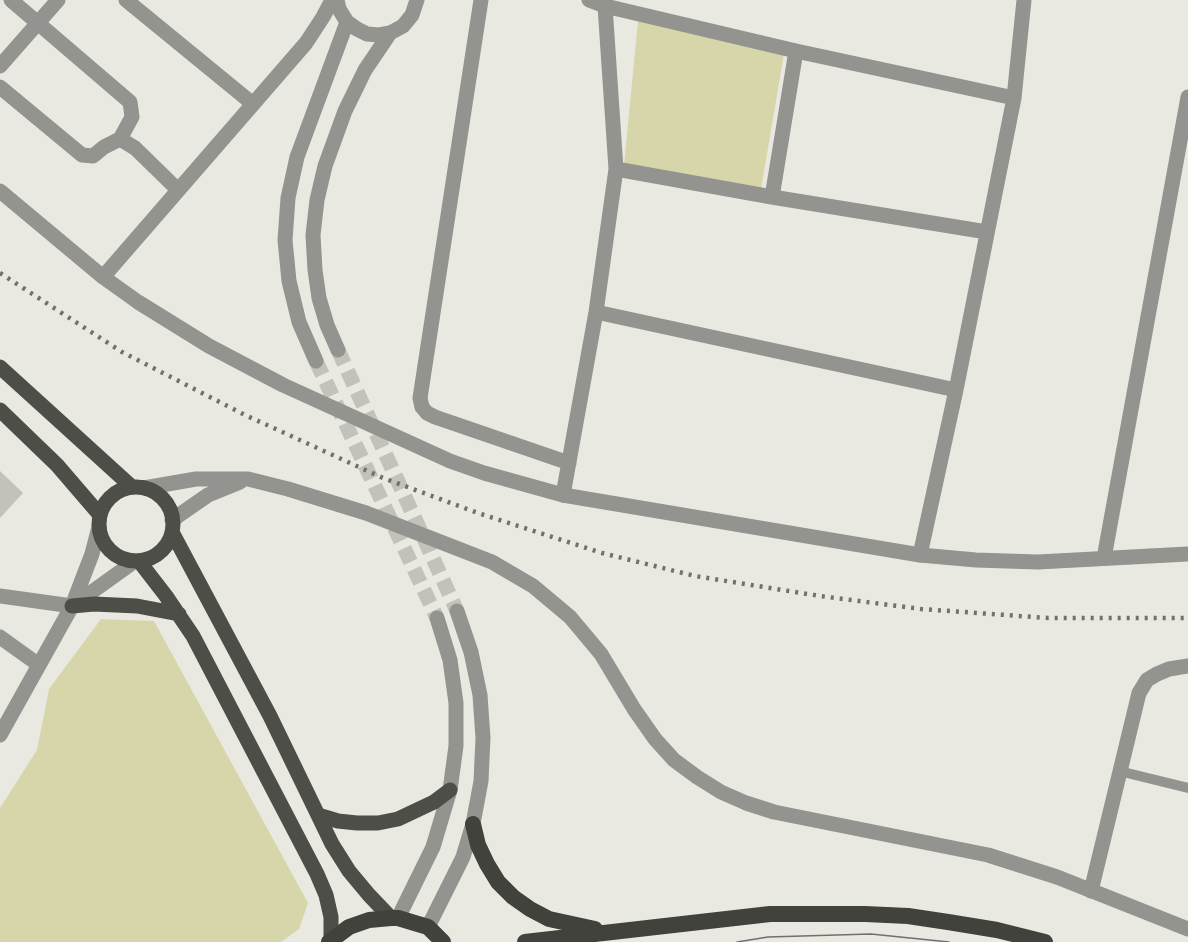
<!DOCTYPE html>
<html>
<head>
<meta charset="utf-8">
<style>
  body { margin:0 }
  canvas { display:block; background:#e9e9e1 }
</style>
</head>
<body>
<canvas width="1188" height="942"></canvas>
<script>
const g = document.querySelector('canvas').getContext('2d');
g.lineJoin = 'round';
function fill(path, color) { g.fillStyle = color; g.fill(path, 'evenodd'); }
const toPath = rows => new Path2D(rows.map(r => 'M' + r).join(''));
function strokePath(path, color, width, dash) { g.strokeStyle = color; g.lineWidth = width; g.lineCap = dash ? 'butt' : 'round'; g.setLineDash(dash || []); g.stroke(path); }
const green = toPath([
  [638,21,784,54,761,189,624,165],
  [101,619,154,621,308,903,299,929,281,942,0,942,0,808,37,750,49,689]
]);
const building = toPath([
  [0,471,23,493,0,518]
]);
const tertiaryTunnel = toPath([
  [338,350,457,611],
  [316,361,437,618]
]);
const service = toPath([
  [1119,771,1188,788]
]);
const minor = toPath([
  [11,0,130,102,132,117,120,139],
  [126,0,253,104],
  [481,0,420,398,422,407,427,413,435,417,569,463],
  [589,0,605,6,796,51,1014,98],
  [0,66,58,0],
  [0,87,82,155,93,156,104,147,120,139,135,148,178,190],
  [616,169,772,197,987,232],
  [772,197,796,51],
  [596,312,956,390],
  [563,495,596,312,616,169,605,6],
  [920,555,956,390,1014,98,1024,0],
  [1104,558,1188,97],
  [0,596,72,606],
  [0,637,39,665],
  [1091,891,1139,693,1147,680,1157,674,1169,669,1188,666]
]);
const tertiary = toPath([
  [337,0,339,9,347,22,357,29,367,34,379,35,390,33,403,26,412,15,417,0],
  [0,191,103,277,138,302,209,346,283,385,450,461,484,473,563,495,920,555,976,560,1038,562,1188,554],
  [103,277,306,43,323,17,332,0],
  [338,350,327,325,319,298,315,270,313,235,317,200,325,166,345,111,365,70,390,33],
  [316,361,299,322,289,281,285,240,288,198,297,157,347,22],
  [144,488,196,479,248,479,288,489,366,513,492,562,533,586,570,617,601,654,634,709,655,739,674,760,697,777,721,792,746,803,774,812,988,855,1057,877,1188,929],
  [172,520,208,495,240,482],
  [75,604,135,561],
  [0,735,72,606,92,554,99,527],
  [398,918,433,847,450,790,456,746,456,703,450,660,437,618],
  [428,927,463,857,473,824,481,781,483,738,480,695,471,652,457,611]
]);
const primary = toPath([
  [0,367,132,487],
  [0,410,57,465,100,515],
  '99 524a37 37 0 1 1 74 0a37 37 0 1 1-74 0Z',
  [172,532,270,716,332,844,349,871,369,895,391,918],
  [139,561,166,596,193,636,317,874,326,895,331,917,331,940],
  [72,606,94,604,137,606,179,614],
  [318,815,338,821,357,823,378,823,398,819,434,802,450,790]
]);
const trunk = toPath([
  [473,824,478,845,487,864,498,882,513,897,530,909,549,919,595,929],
  [329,942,349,927,369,920,391,918,398,918,428,927,443,942],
  [525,942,770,914,865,914,908,916,948,922,997,930,1045,942]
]);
const tram = toPath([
  [737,942,768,937,871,934,949,942]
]);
const rail = toPath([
  [0,273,122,352,245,415,383,478,478,513,602,553,695,576,820,596,921,609,1048,618,1188,618]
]);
fill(green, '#d7d6aa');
fill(building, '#c2c2ba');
strokePath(tertiaryTunnel, '#c2c2bb', 15, [15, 8]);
strokePath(service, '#939390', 10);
strokePath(minor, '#939390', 15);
strokePath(tertiary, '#939390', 15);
strokePath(primary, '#4e4e48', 15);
strokePath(trunk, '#42423c', 16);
strokePath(tram, '#71716c', 1.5);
strokePath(rail, '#71716c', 4.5, [3, 6]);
</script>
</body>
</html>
